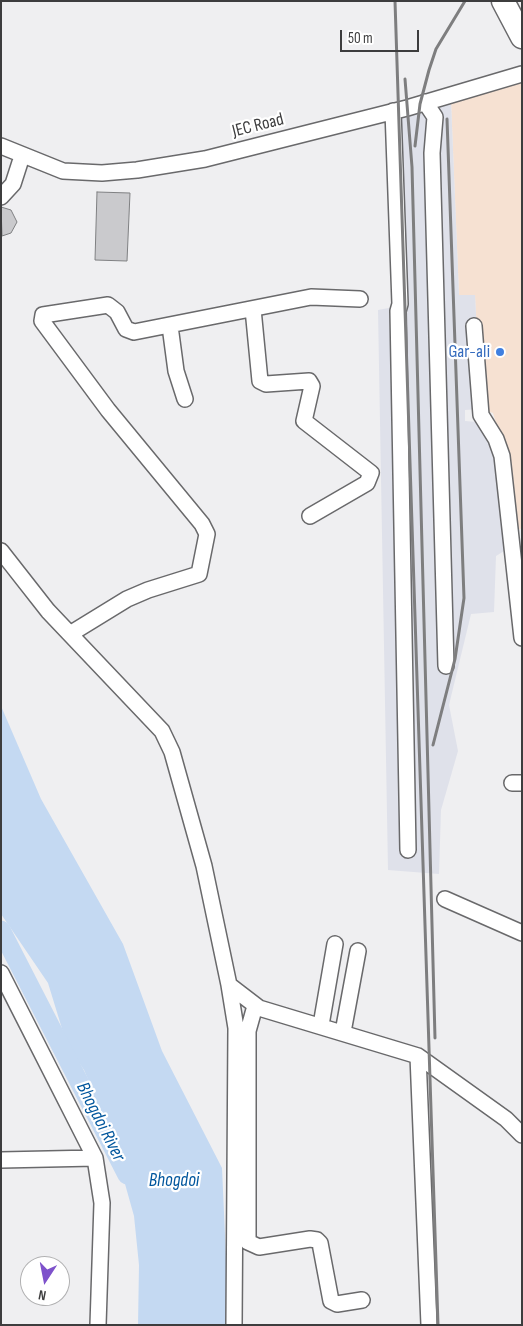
<!DOCTYPE html>
<html>
<head>
<meta charset="utf-8">
<style>
  body { margin:0 }
  #map { position:relative; width:523px; height:1326px; overflow:hidden; background:#efeff1; font-family:"Sofia Sans Condensed",sans-serif }
  canvas { display:block }
  .frame { position:absolute; inset:0; border:2px solid #3d3d3e; pointer-events:none }
  .north { position:absolute; left:20px; top:1256px; width:50px; height:50px; box-sizing:border-box; background:#fff; border:1px solid #b1b1b2; border-radius:50%; rotate:191deg; font-size:14px; font-weight:700; line-height:20px; text-align:center; color:#3d3d3e }
  .north::after { content:''; display:block; margin:auto; width:18px; height:22px; background:#7e52cb; clip-path:polygon(50% 0,100% 100%,50% 72%,0 100%) }
  .scale { position:absolute; left:340px; top:30px; width:79px; height:22px; box-sizing:border-box; border:2px solid #3d3d3e; border-top:0; padding-left:6px; font-size:15px; line-height:18px; white-space:nowrap; color:#3d3d3e; -webkit-text-stroke:4px #fff; paint-order:stroke }
</style>
</head>
<body>
<div id="map">
<canvas width="523" height="1326"></canvas>
<div class="frame"></div>
<div class="north">N</div>
<div class="scale">50 m</div>
</div>
<script>
const g = document.querySelector('canvas').getContext('2d');
g.lineJoin = 'round';
function fill(path, color) { g.fillStyle = color; g.fill(path, 'evenodd'); }
const toPath = rows => new Path2D(rows.map(r => 'M' + r).join(''));
function strokePath(path, color, width, dash) { g.strokeStyle = color; g.lineWidth = width; g.lineCap = dash ? 'butt' : 'round'; g.setLineDash(dash || []); g.stroke(path); }
function label(font, color, halo, rows, align = 'center') {
  g.font = font + ' "Sofia Sans Condensed",sans-serif'; g.lineWidth = 4.5; g.setLineDash([]); g.textBaseline = 'middle'; g.strokeStyle = halo; g.fillStyle = color; for (const [text, x, y, turn = 0] of rows) {
    g.save(); g.translate(x, y); g.rotate((+turn || 0) * Math.PI / 180); g.textAlign = isNaN(turn) ? turn : align; if (halo) g.strokeText(text, 0, 0); g.fillText(text, 0, 0); g.restore();
  }
}
const commercial = toPath([
  [522,80,522,528,518,530,507,461,493,413,481,409,475,296,459,295,451,102]
]);
const built = toPath([
  [451,102,459,295,475,295,481,409,465,410,465,421,477,422,499,458,509,548,496,556,494,612,471,614,449,705,458,751,441,810,439,874,388,870,378,310,394,307,392,122]
]);
const water = toPath([
  [1,706,41,799,123,944,162,1051,222,1168,229,1325,138,1325,139,1265,134,1216,118,1159,99,1105,84,1070,67,1045,48,983,1,914]
]);
const river = toPath([
  [1,930,127,1175]
]);
const building = toPath([
  [97,192,130,193,127,261,95,260,97,192],
  [1,207,11,210,17,222,11,233,2,236,1,207]
]);
const minor = toPath([
  [425,102,435,117,432,153,446,666],
  [393,111,400,304,398,311,408,850],
  [1,146,63,171,102,173,137,170,205,159,407,108,522,74],
  [1,197,13,184,22,156],
  [253,309,260,381,266,384,309,381,312,386,304,421,371,473,367,483,310,516],
  [170,326,176,371,185,399],
  [474,326,481,415,496,439,502,456,522,638],
  [1,551,48,611,162,731,172,752,204,866,229,985,236,1028,234,1325],
  [70,634,127,599,148,590,199,574,207,534,202,524,108,410,42,321,43,315,108,305,117,312,126,329,134,332,311,297,360,299],
  [512,783,522,783],
  [445,899,522,933],
  [1,973,95,1158,102,1203,98,1325],
  [229,985,259,1008,418,1056,506,1119,522,1135],
  [255,1006,248,1031,248,1242,259,1247,310,1239,317,1240,320,1243,331,1301,337,1304,362,1300],
  [321,1025,335,944],
  [343,1032,358,951],
  [418,1056,429,1325],
  [1,1160,95,1158]
]);
const highway = toPath([
  [503,1,522,37]
]);
const rail = toPath([
  [395,1,438,1325],
  [405,79,412,167,435,1038],
  [415,146,420,104,429,70,436,49,465,1],
  [433,745,455,659,464,598,447,119]
]);
const markers = [
  [500,352,5,"#3f7fe0"]
];
const streetNames = [
  ["JEC Road",258,126,-14]
];
const shopNames = [
  ["Gar-ali",490,352]
];
const waterNames = [
  ["Bhogdoi River",100,1122,63],
  ["Bhogdoi",174,1181]
];
fill(commercial, '#f6e1d2');
fill(built, '#dfe1ea');
fill(water, '#c4d9f2');
strokePath(river, '#c4d9f2', 19);
fill(building, '#cacacd');
strokePath(building, '#7f8082', 1);
strokePath(minor, '#69696b', 18);
strokePath(highway, '#69696b', 25);
strokePath(minor, '#fff', 15);
strokePath(highway, '#fff', 22);
strokePath(rail, '#7e7e7f', 3);
for (const [x, y, r, color] of markers) { const dot = new Path2D(); dot.arc(x, y, r, 0, 2 * Math.PI); g.fillStyle = color; g.fill(dot); strokePath(dot, '#fff', 2); }
label('18px', '#3d3d3e', '#fff', streetNames);
label('18px', '#366cbe', '#fff', shopNames, 'right');
label('italic 19px', '#01569d', '#fff', waterNames);
</script>
</body>
</html>
